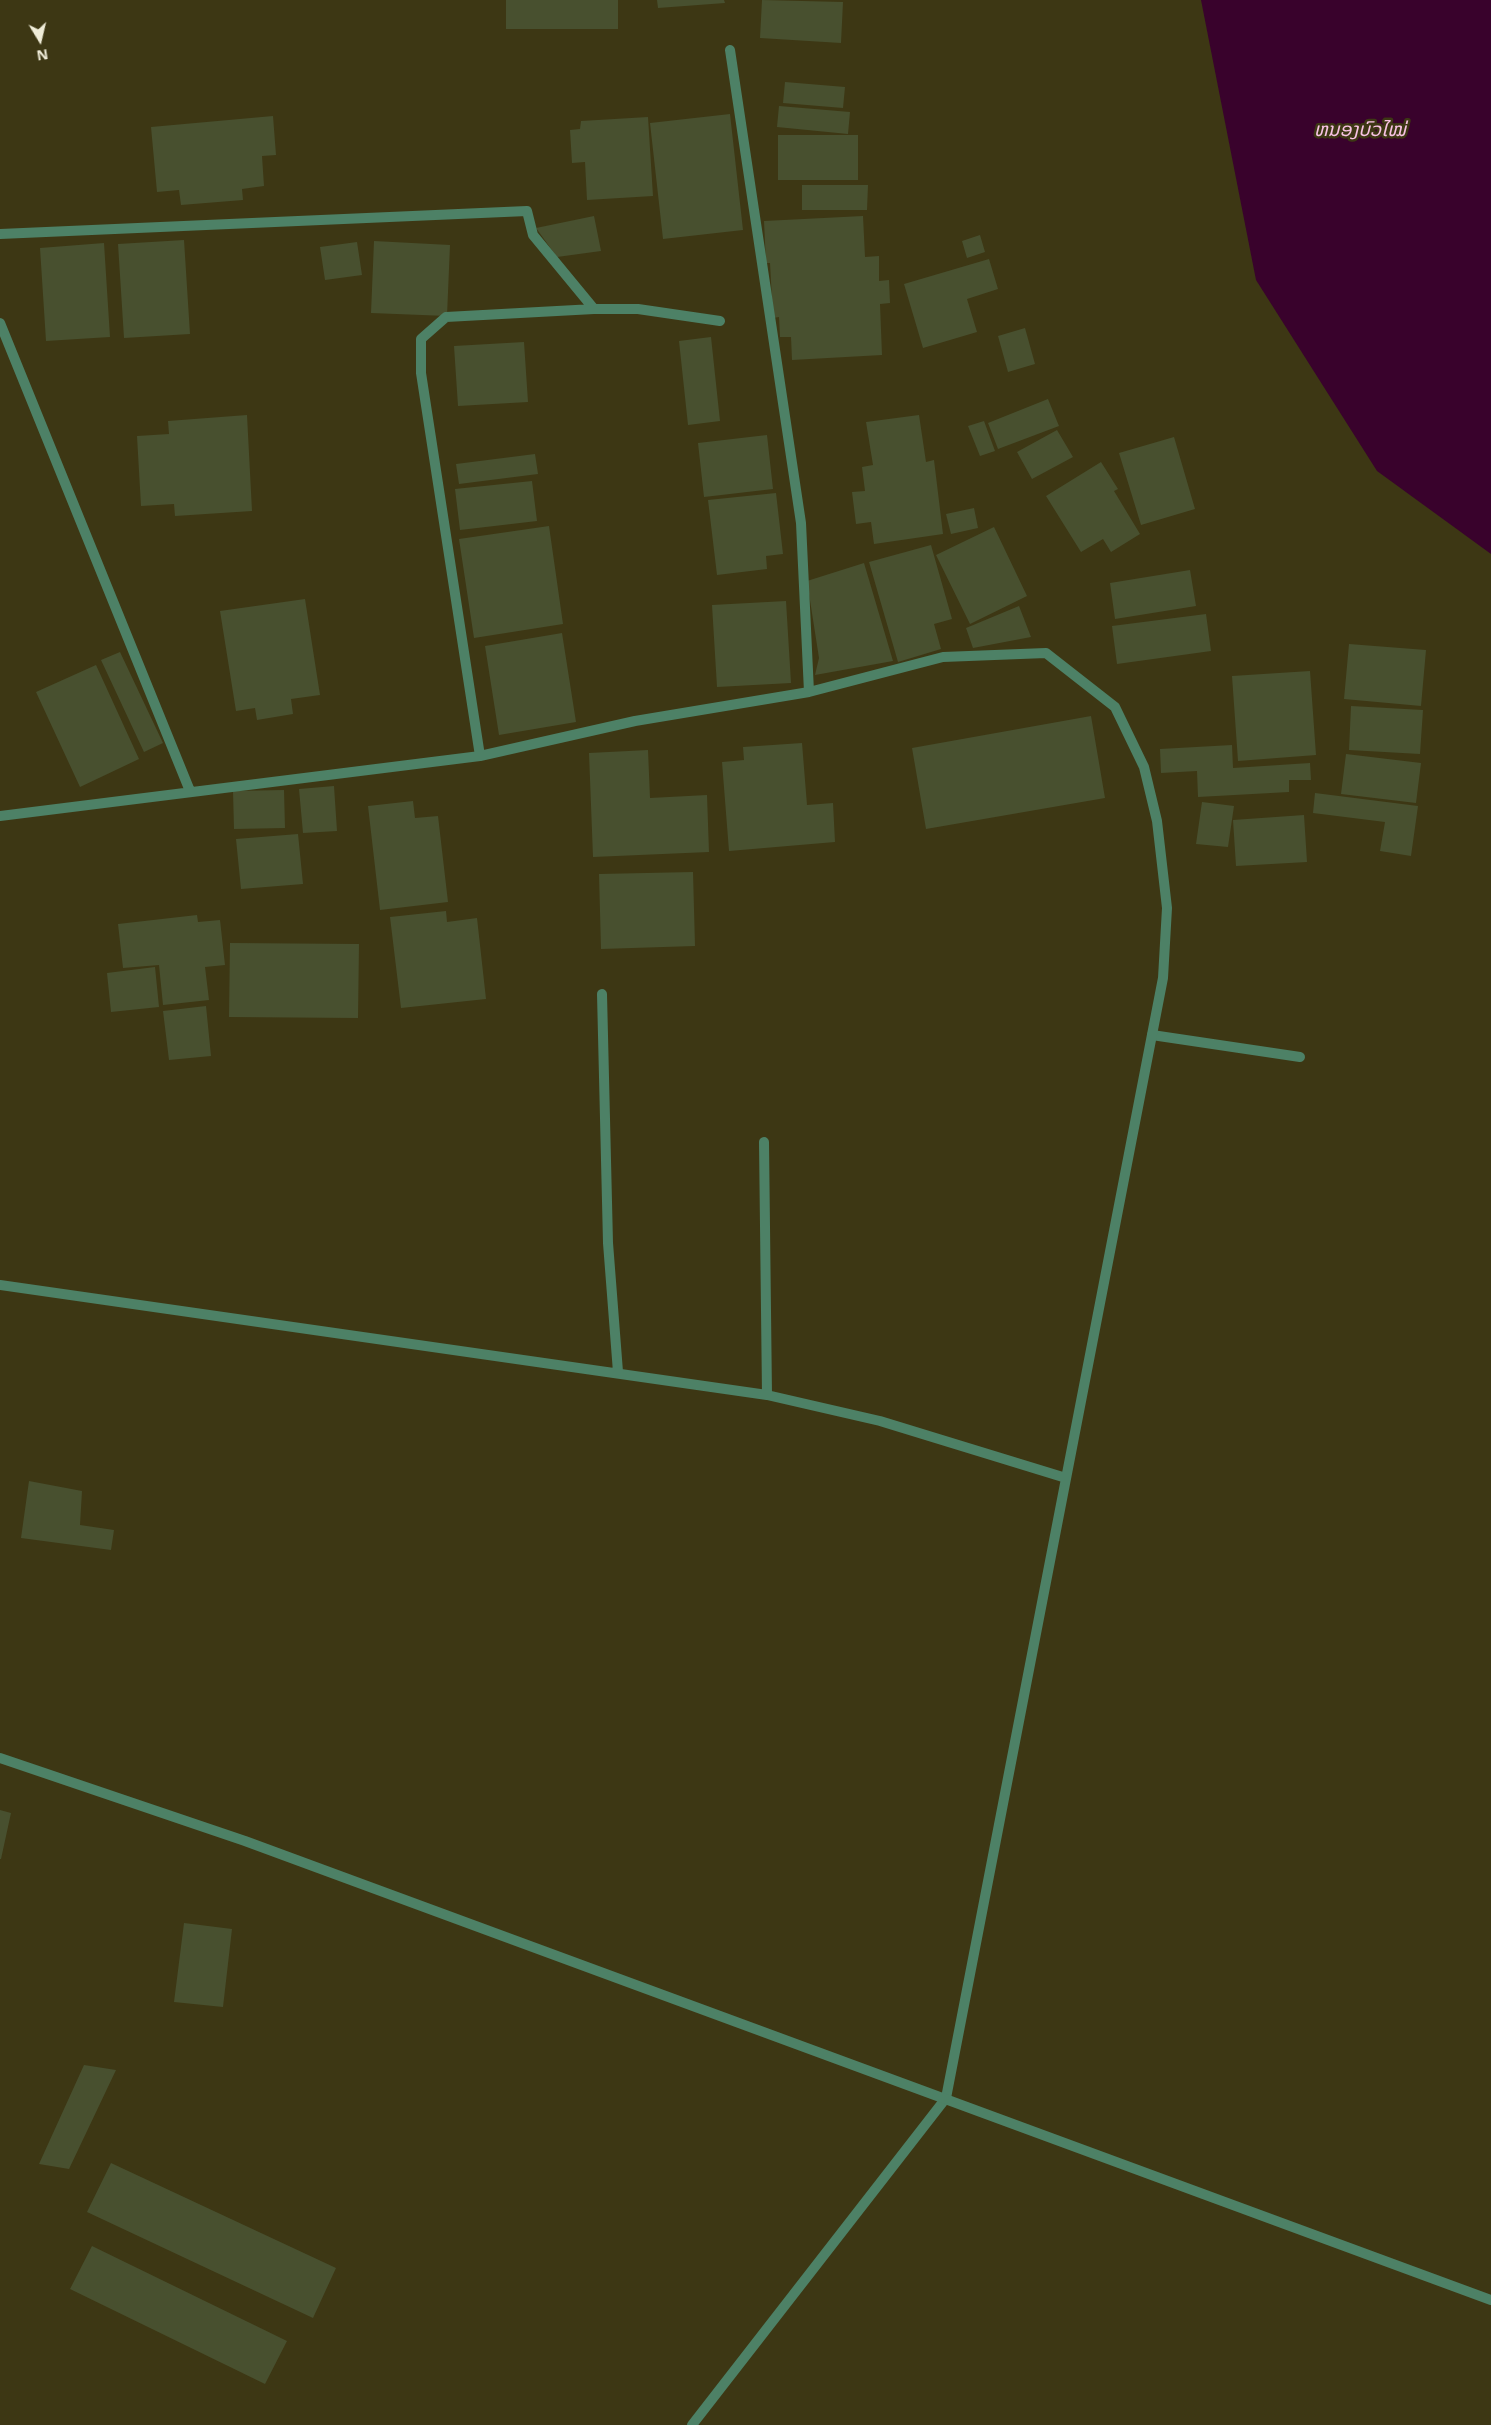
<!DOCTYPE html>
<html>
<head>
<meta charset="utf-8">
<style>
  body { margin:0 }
  #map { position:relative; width:1491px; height:2425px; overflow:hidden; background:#3d3714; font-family:"Noto Sans",sans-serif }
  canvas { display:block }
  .north { position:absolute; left:15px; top:15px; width:50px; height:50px; -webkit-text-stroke:4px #3d3714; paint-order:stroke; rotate:171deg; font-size:14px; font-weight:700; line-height:20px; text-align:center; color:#efecd8 }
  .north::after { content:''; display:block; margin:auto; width:18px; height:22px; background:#efecd8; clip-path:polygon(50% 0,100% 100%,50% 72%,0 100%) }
</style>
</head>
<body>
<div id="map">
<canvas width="1491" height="2425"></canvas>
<div class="north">N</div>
</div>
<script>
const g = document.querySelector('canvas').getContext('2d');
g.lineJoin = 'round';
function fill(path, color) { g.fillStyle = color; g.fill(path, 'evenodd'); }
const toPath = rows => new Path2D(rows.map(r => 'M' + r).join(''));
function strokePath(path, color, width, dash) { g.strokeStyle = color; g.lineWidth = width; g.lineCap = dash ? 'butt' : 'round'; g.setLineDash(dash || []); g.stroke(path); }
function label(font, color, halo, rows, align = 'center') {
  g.font = font + ' "Noto Sans","Noto Sans Lao",sans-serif'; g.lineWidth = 5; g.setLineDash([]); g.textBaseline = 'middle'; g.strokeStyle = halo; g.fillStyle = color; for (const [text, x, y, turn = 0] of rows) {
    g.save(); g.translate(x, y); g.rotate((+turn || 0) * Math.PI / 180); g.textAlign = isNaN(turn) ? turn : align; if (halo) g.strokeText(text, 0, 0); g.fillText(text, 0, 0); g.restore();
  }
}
const water = toPath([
  [1201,0,1491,0,1491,554,1377,471,1256,280]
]);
const building = toPath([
  [506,0,618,0,618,29,506,29],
  [657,0,724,0,725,3,658,8],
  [762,0,843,2,841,43,760,38],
  [785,82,845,87,843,108,783,103],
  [779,106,850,112,848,134,777,127],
  [730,114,743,230,663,239,650,123],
  [273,116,276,155,262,156,264,186,242,189,243,200,181,205,179,190,157,192,151,127],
  [648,117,653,196,587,200,585,162,572,163,570,130,580,129,581,121],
  [778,135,858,135,858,180,778,180],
  [802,185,868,185,867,210,802,210],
  [594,216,601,251,557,257,536,228],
  [863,216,865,257,879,256,879,281,889,280,890,303,880,304,882,355,792,360,791,337,780,337,779,317,773,318,770,263,766,263,764,221],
  [980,235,985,252,967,258,962,241],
  [184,240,190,334,124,338,118,244],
  [374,241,450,245,447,316,371,313],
  [357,242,362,275,325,280,320,247],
  [104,243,110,337,46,341,40,248],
  [989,259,998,289,967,299,977,332,923,348,904,284],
  [1025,328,1035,364,1008,372,998,336],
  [711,337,720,421,688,425,679,341],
  [524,342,528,402,458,406,454,346],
  [1048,399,1059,426,998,449,988,423],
  [247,415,252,511,175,516,174,504,141,506,137,436,169,434,168,421],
  [919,415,926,462,934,460,943,534,874,544,871,522,856,524,852,492,865,491,862,467,873,465,866,422],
  [984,421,995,451,980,456,968,426],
  [1057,430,1073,457,1032,479,1017,452],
  [767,435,773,489,704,497,698,443],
  [1174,437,1195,509,1141,525,1119,453],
  [535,454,538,474,459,484,456,464],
  [1101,462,1118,489,1114,491,1140,534,1111,552,1103,539,1081,552,1046,496],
  [532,481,537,521,460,530,455,489],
  [776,493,783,554,766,556,767,569,717,575,708,500],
  [974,508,978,528,951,534,946,514],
  [549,526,563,624,474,638,459,539],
  [994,527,1027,596,970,624,936,555],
  [931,545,952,619,934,624,941,649,898,662,869,562],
  [864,563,893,661,815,675,819,658,807,581],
  [1190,570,1196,606,1115,619,1110,583],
  [305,599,320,695,291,699,293,714,257,720,255,708,236,711,220,611],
  [786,601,791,683,717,687,712,605],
  [1019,606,1031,637,973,648,966,628],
  [1206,614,1211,651,1117,664,1112,626],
  [562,633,576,722,499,735,485,646],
  [1349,644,1426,650,1421,706,1344,699],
  [120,652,163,743,144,752,101,660],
  [96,665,139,759,80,787,36,692],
  [1310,671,1316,755,1238,761,1232,676],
  [1351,706,1423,710,1420,754,1349,750],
  [1091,716,1105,798,926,829,912,748],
  [802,743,807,805,833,803,835,842,729,851,722,762,744,760,743,747],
  [1232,745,1233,768,1310,763,1311,780,1289,780,1289,792,1198,797,1197,771,1161,773,1160,749],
  [648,750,650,798,707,795,709,852,593,857,589,753],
  [1346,754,1421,763,1416,803,1341,794],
  [334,786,337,831,303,833,299,789],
  [284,790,285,828,234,829,233,791],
  [1315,793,1418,806,1411,856,1380,851,1385,822,1313,813],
  [413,801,415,818,438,816,448,902,380,910,368,806],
  [1202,802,1234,806,1228,847,1196,844],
  [1304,815,1307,862,1236,866,1233,820],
  [298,834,303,884,241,889,236,839],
  [693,872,695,946,601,949,599,874],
  [446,911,447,922,477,918,486,999,401,1008,390,917],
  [197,915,198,922,220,920,225,965,205,967,209,1000,163,1005,159,965,123,968,118,924],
  [230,943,359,944,358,1018,229,1017],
  [155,967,159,1007,111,1012,107,973],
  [206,1006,211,1056,169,1060,163,1011],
  [29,1481,82,1491,80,1525,114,1530,111,1550,21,1538],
  [0,1810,11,1813,1,1859,0,1859],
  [184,1923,232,1929,223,2007,174,2002],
  [84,2065,116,2070,69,2169,39,2164],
  [111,2163,336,2268,313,2318,87,2212],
  [92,2246,287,2341,265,2384,70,2289]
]);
const service = toPath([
  [1152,1035,1300,1057]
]);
const minor = toPath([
  [730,50,801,523,809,692],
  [0,234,527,211,533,235,594,309,638,309,720,321],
  [0,323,190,791],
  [480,756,421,373,421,339,446,317,594,309],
  [0,816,480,756,635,721,809,692,943,657,1046,653,1115,707,1144,767,1157,821,1167,908,1163,978,946,2098,692,2425],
  [602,994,608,1243,618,1372],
  [764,1142,767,1395],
  [0,1285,767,1395,880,1421,1066,1478]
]);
const tertiary = toPath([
  [0,1758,245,1841,1491,2300]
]);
const waterNames = [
  ["ຫນອງບົວໄໝ່",1360,131]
];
fill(water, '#39022c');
fill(building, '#48502f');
strokePath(service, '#4d8166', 10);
strokePath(minor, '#4d8166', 10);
strokePath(tertiary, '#4d8166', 10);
label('italic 19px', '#f8c2e4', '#3d3714', waterNames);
</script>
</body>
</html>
